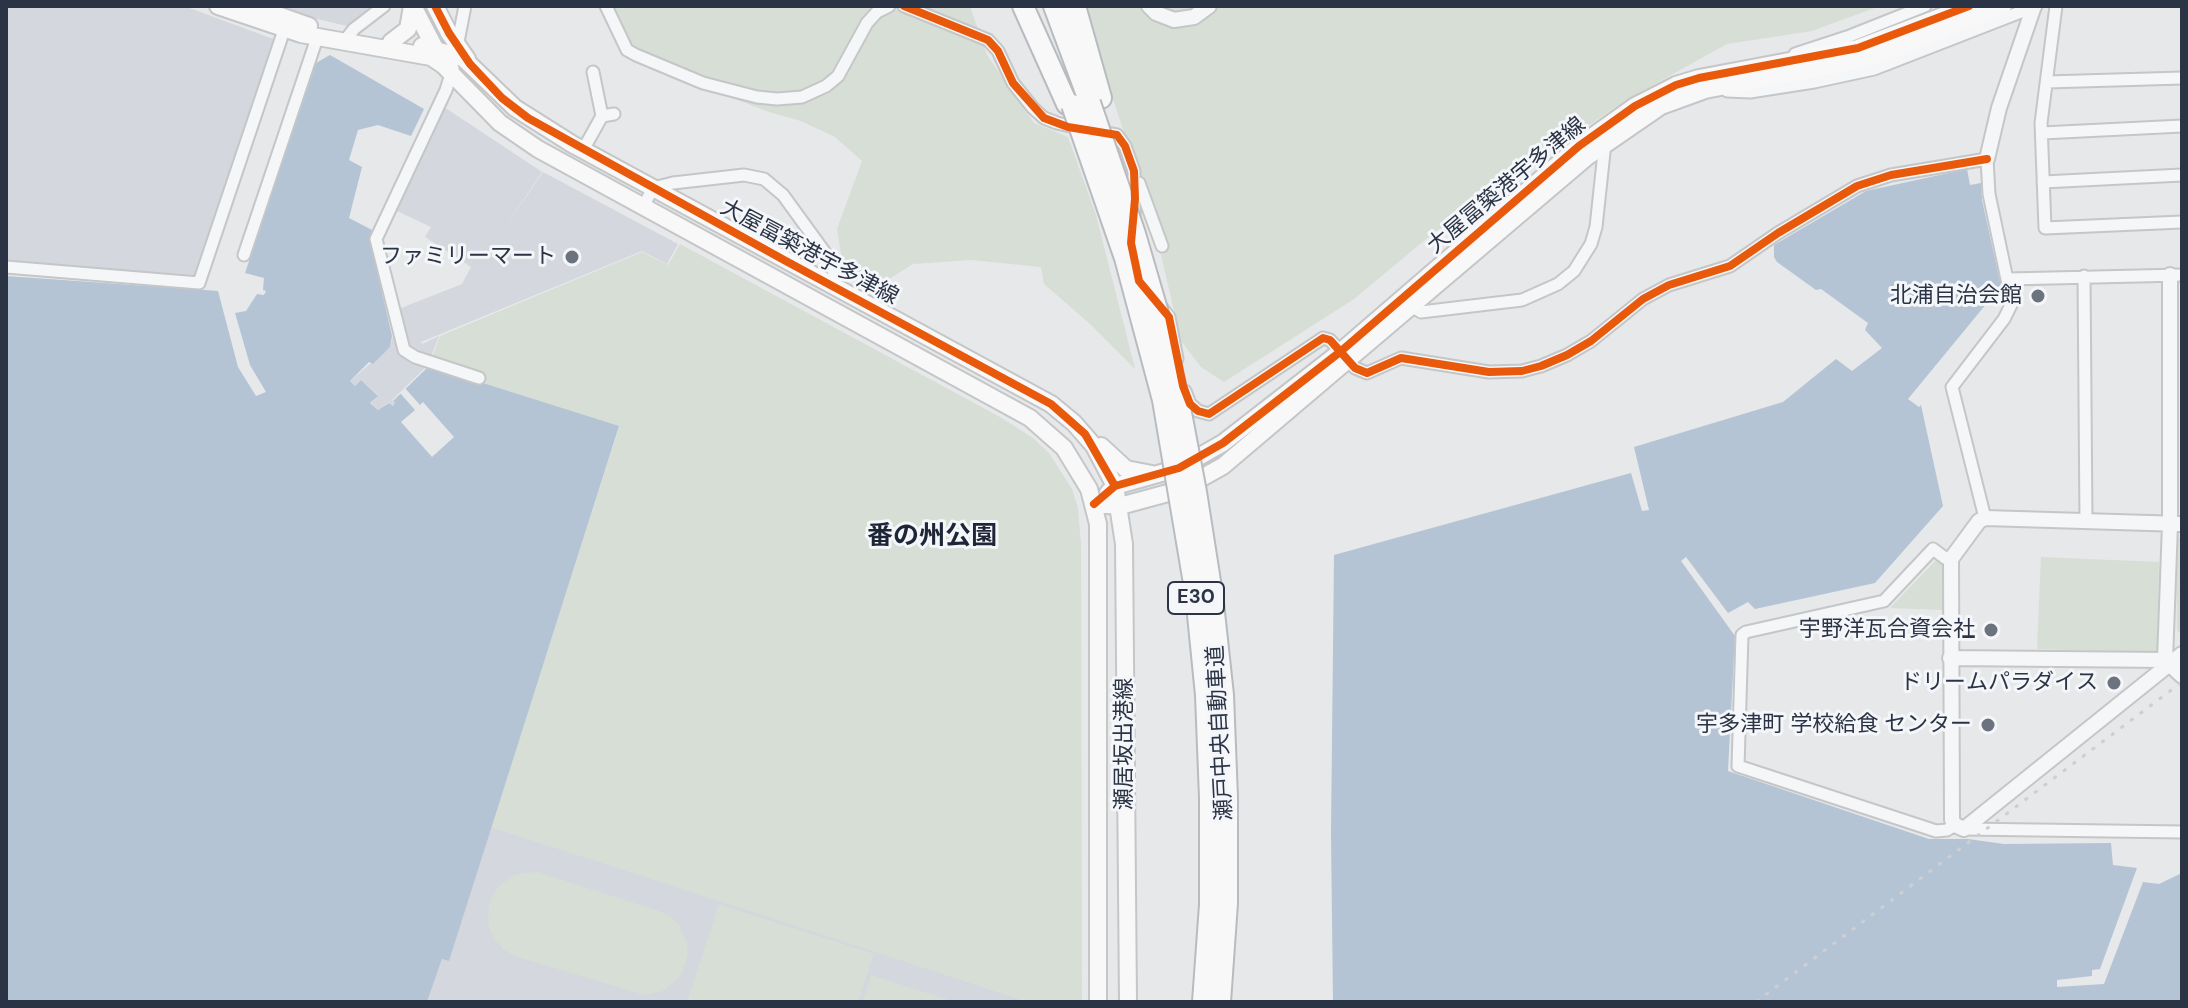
<!DOCTYPE html>
<html>
<head>
<meta charset="utf-8">
<style>
  body { margin:0 }
  #map { position:relative; width:2188px; height:1008px; overflow:hidden; background:#e6e8ea; font-family:"DM Sans",sans-serif }
  canvas { display:block }
  .frame { position:absolute; inset:0; border:8px solid #2b3445; pointer-events:none }
</style>
</head>
<body>
<div id="map">
<canvas width="2188" height="1008"></canvas>
<div class="frame"></div>
</div>
<script>
const g = document.querySelector('canvas').getContext('2d');
g.lineJoin = 'round';
function fill(path, color) { g.fillStyle = color; g.fill(path, 'evenodd'); }
const toPath = rows => new Path2D(rows.map(r => 'M' + r).join(''));
function strokePath(path, color, width, dash) { g.strokeStyle = color; g.lineWidth = width; g.lineCap = dash ? 'butt' : 'round'; g.setLineDash(dash || []); g.stroke(path); }
function label(font, color, halo, rows, align = 'center') {
  g.font = font + ' "DM Sans","Noto Sans JP",sans-serif'; g.lineWidth = 6; g.setLineDash([]); g.textBaseline = 'middle'; g.strokeStyle = halo; g.fillStyle = color; for (const [text, x, y, turn = 0] of rows) {
    g.save(); g.translate(x, y); g.rotate((+turn || 0) * Math.PI / 180); g.textAlign = isNaN(turn) ? turn : align; if (halo) g.strokeText(text, 0, 0); g.fillText(text, 0, 0); g.restore();
  }
}
const built = toPath([
  [6,6,184,6,276,40,196,277,6,263],
  [282,6,376,6,351,27,313,18],
  [444,107,542,172,501,233,543,172,678,244,667,264,642,251,421,342,422,344,439,336,428,365,392,400,395,404,392,406,389,402,378,410,371,403,378,395,361,380,355,386,350,381,390,347,393,336,396,342,405,338,396,310,462,284,471,267,425,237,431,227,395,210],
  [491,827,677,886,1029,1002,427,1002,442,959,449,960]
]);
const green = toPath([
  [605,6,970,6,987,55,1034,123,1068,137,1096,215,1135,369,1089,323,1044,284,1041,267,971,260,913,264,881,284,864,279,842,260,837,229,862,161,835,137,801,121,772,113,735,99,633,46],
  [1083,6,1880,6,1812,31,1727,44,1626,100,1589,125,1553,142,1474,217,1437,230,1354,299,1224,382,1201,367,1181,341,1155,229],
  [680,244,1000,417,1033,438,1049,453,1072,489,1078,508,1081,545,1082,1002,1029,1002,491,827,619,427,429,366,440,336,642,252,668,265],
  [2180,537,2182,537,2182,633,2177,631,2176,540],
  [1939,557,1945,562,1943,610,1890,608],
  [2041,557,2159,562,2157,652,2037,649],
  [538,872,662,912,671,917,679,925,687,944,688,954,681,976,663,991,644,995,518,957,504,950,494,939,489,926,488,913,491,898,499,886,512,876,523,873],
  [719,904,874,954,858,1002,687,1002],
  [871,975,955,1002,863,1002]
]);
const water = toPath([
  [330,55,424,109,411,136,378,125,358,130,349,160,362,167,349,218,374,231,370,240,392,336,390,347,373,364,369,362,350,381,355,386,361,380,378,396,370,403,378,410,389,403,393,406,395,403,393,401,429,366,619,426,449,961,442,959,427,1002,6,1002,6,276,218,291,238,367,256,396,266,392,250,365,235,313,246,311,257,294,264,295,266,291,263,290,264,278,245,273,316,63],
  [1967,169,1970,185,1981,183,1982,200,2001,286,1908,399,1919,407,1921,405,1943,506,1875,583,1755,609,1748,602,1728,613,1686,557,1681,561,1735,636,1728,771,1929,839,1968,839,2004,844,2111,843,2113,865,2137,868,2100,969,2092,970,2092,976,2057,980,2057,987,2104,984,2143,882,2159,884,2182,873,2182,1002,1333,1002,1331,833,1334,555,1631,473,1642,511,1649,510,1634,447,1783,402,1836,359,1852,371,1882,348,1865,330,1868,323,1821,289,1816,290,1777,262,1774,257,1774,245,1866,191]
]);
const pier = toPath([
  [405,388,420,405,423,402,454,437,432,457,401,422,415,410,400,393]
]);
const minor = toPath([
  [606,6,627,50,636,55,703,83,757,97,777,99,802,97,826,86,838,76,867,23,877,12,889,6],
  [904,6,988,40,998,51,1013,83,1033,108,1044,118,1057,123,1083,129],
  [2056,6,2041,123,2045,228,2182,222],
  [343,43,354,29,384,6],
  [457,47,465,6],
  [1795,54,1847,37,1925,6],
  [453,68,446,90,376,239,404,350,415,357,479,378],
  [593,72,602,116],
  [2047,82,2182,78],
  [1727,91,1750,92,1814,82,1874,69,2036,6],
  [1100,132,1117,135,1125,146,1134,171,1134,216],
  [2042,133,2182,126],
  [583,150,602,116,614,114],
  [2043,182,2182,175],
  [1139,183,1162,246],
  [643,207,653,188,673,183,744,175,764,179,783,195,831,261,837,288],
  [244,255,317,38],
  [6,267,199,283,284,30],
  [2084,276,2086,522],
  [2008,279,2182,275],
  [1413,307,1421,312,1522,300,1558,284,1574,271,1591,244,1596,227,1605,143],
  [1162,308,1169,317,1177,359],
  [1185,391,1190,404,1198,411,1209,414,1323,338,1330,340,1355,368,1367,373,1401,358,1489,372,1522,371,1541,366,1567,355,1591,341,1643,299,1669,285,1730,266,1778,233,1857,186,1891,175,1987,159,1989,194,2012,303,2004,319,1952,387,1985,518],
  [1951,559,1945,558,1933,549,1884,601,1746,632,1742,635,1738,766,1936,831,1947,830,1955,825],
  [1964,829,2182,832]
]);
const tertiary = toPath([
  [1149,6,1156,13,1174,20,1194,17,1209,6],
  [1987,159,1999,108,2034,6],
  [2182,524,1985,518,1979,521,1951,559,1952,820,1955,825,1964,829,2182,654],
  [1950,658,2165,660,2182,676],
  [2165,660,2170,524,2170,275]
]);
const secondary = toPath([
  [218,6,301,34,431,57,443,65,500,123,538,149,1030,418,1064,448,1089,489,1098,524,1098,1002],
  [252,6,309,26],
  [413,6,437,52],
  [435,6,449,33,467,59],
  [391,42,408,29,412,6],
  [422,46,463,58,515,108,572,144,1051,404,1074,423,1094,446,1115,486,1124,544,1128,1002],
  [1101,446,1126,469,1152,474],
  [1108,493,1115,486,1179,468,1223,443,1340,352,1579,146,1635,106,1676,85,1699,78,1858,48,1969,6],
  [1094,504,1120,506,1168,493,1187,486,1223,466,1587,157,1661,106,1705,90,1862,60,1893,50,2003,6]
]);
const motorway = toPath([
  [1023,6,1067,104],
  [1054,6,1090,103],
  [1075,6,1101,98]
]);
const rail = toPath([
  [1756,1002,2182,682]
]);
const motorwayBridge = toPath([
  [1090,103,1135,234,1158,313,1178,397,1196,492,1212,594,1223,695,1227,798,1227,903,1220,1002],
  [1072,105,1125,258,1163,400,1196,595,1206,695,1210,798,1210,905,1203,1002]
]);
const cycleway = toPath([
  [435,6,449,33,470,64,502,98,528,118,784,260,1051,404,1085,434,1115,486],
  [904,6,988,40,998,51,1013,83,1044,118,1068,127,1117,135,1125,146,1134,171,1135,199,1131,243,1139,281,1169,317,1183,386,1190,404,1198,411,1209,414,1323,338,1330,340,1355,368,1367,373,1401,358,1489,372,1522,371,1541,366,1567,355,1591,341,1643,299,1669,285,1730,266,1778,233,1857,186,1891,175,1987,159],
  [1094,504,1115,486,1179,468,1223,443,1340,352,1579,146,1635,106,1676,85,1699,78,1858,48,1969,6]
]);
const markers = [
  [572,257,8,"#6c737f"],
  [2038,296,8,"#6c737f"],
  [1991,630,8,"#6c737f"],
  [2114,683,8,"#6c737f"],
  [1988,725,8,"#6c737f"]
];
const shields = [
  [1196,598,56]
];
const shieldNames = [
  ["E30",1196,598]
];
const streetNames = [
  ["大屋冨築港宇多津線",1507,186,-40],
  ["大屋冨築港宇多津線",809,253,28],
  ["瀬戸中央自動車道",1221,733,-93],
  ["瀬居坂出港線",1125,744,-90]
];
const poiNames = [
  ["ファミリーマート",556,257],
  ["北浦自治会館",2022,296],
  ["宇野洋瓦合資会社",1975,630],
  ["ドリームパラダイス",2098,683],
  ["宇多津町 学校給食 センター",1972,725]
];
const quarterNames = [
  ["番の州公園",932,537]
];
fill(built, '#d4d7dd');
fill(green, '#d6ded6');
fill(water, '#b4c4d5');
fill(pier, '#e6e8ea');
strokePath(minor, '#c4c6c8', 15);
strokePath(tertiary, '#c4c6c8', 18);
strokePath(secondary, '#c4c6c8', 20);
strokePath(motorway, '#b8bbbf', 24);
strokePath(minor, '#f5f6f7', 11);
strokePath(tertiary, '#f5f6f7', 14);
strokePath(secondary, '#f8f8f8', 16);
strokePath(motorway, '#f8f8f8', 20);
strokePath(rail, '#cecfd2', 3, [4, 8]);
strokePath(motorwayBridge, '#b8bbbf', 24, []);
strokePath(motorwayBridge, '#f8f8f8', 20);
strokePath(cycleway, '#e8590c', 8);
for (const [x, y, r, color] of markers) { const dot = new Path2D(); dot.arc(x, y, r, 0, 2 * Math.PI); g.fillStyle = color; g.fill(dot); strokePath(dot, '#f4f6f9', 3); }
for (const [x, y, w] of shields) { const box = new Path2D(); box.roundRect(x - w / 2, y - 16, w, 32, 6); g.fillStyle = '#f4f6f9'; g.fill(box); strokePath(box, '#2b3445', 2); }
label('bold 20px', '#2b3445', null, shieldNames);
label('22px', '#2b3445', '#f4f6f9', streetNames);
label('22px', '#2b3445', '#f4f6f9', poiNames, 'right');
label('bold 26px', '#1d2536', '#f4f6f9', quarterNames);
</script>
</body>
</html>
